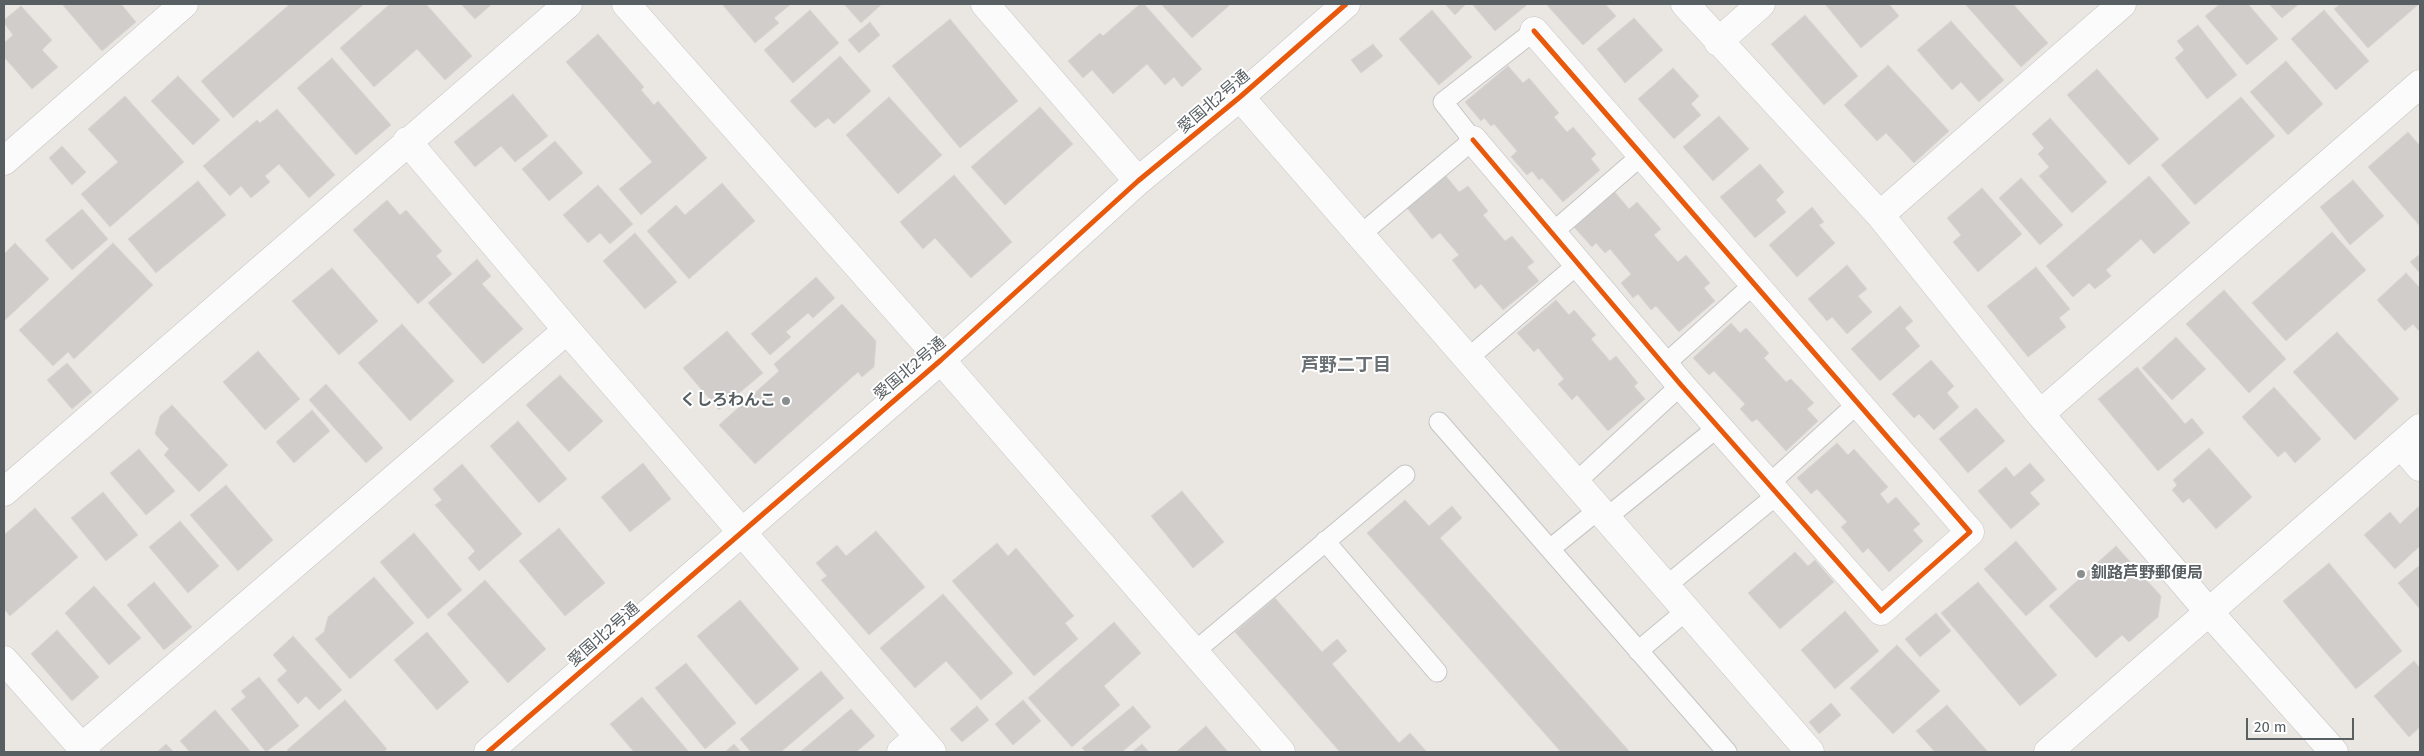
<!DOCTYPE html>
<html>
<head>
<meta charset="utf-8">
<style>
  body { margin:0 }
  #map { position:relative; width:2424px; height:756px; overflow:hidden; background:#eae6e2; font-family:"Fira Sans",sans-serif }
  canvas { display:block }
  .frame { position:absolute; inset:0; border:5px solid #585f62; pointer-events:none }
  .scale { position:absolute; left:2246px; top:718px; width:108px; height:22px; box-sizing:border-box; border:2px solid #585f62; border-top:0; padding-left:6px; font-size:15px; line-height:18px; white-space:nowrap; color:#585f62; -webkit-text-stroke:4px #fff; paint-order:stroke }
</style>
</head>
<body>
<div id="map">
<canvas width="2424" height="756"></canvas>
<div class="frame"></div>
<div class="scale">20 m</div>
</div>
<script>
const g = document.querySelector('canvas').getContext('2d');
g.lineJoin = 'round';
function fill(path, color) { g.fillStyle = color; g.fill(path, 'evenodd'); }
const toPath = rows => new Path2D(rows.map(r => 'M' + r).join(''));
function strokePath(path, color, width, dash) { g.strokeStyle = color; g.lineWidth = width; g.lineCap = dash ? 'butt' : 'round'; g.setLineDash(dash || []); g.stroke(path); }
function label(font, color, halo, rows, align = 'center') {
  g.font = font + ' "Fira Sans","Noto Sans JP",sans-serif'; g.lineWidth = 4; g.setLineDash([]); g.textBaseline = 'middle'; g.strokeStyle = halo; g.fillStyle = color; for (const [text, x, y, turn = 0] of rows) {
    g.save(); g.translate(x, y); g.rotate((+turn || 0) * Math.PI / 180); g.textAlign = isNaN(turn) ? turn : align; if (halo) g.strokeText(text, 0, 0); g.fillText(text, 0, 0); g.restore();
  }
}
const building = toPath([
  [62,4,121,4,136,22,102,51,62,4],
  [290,4,364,4,233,118,201,81,290,4],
  [390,4,426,4,472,56,445,80,417,49,374,87,340,48,390,4],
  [461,4,492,4,475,19,461,4],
  [722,4,791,4,774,18,779,23,755,43,722,4],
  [844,4,882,4,861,23,844,4],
  [1140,4,1144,4,1202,69,1182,87,1174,77,1165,85,1147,64,1113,94,1092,70,1083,78,1068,61,1100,33,1103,36,1140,4],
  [1161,4,1231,4,1192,38,1161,4],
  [1445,4,1463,4,1465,5,1455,15,1445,4],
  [1472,4,1528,4,1495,31,1472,4],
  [1546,4,1608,4,1606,5,1616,16,1583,45,1546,4],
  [1825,4,1889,4,1899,16,1861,48,1825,4],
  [1965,4,2013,4,2048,43,2021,67,1965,4],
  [2220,4,2248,4,2278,39,2247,65,2205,16,2220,4],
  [2269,4,2299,4,2282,18,2269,4],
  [2340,4,2419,4,2368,48,2334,9,2340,4],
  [21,6,52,40,42,50,58,67,32,89,4,57,4,43,13,35,4,23,4,20,21,6],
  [810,10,839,43,793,83,764,50,810,10],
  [1432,10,1472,57,1439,85,1399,39,1432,10],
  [2324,10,2369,61,2336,90,2291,39,2324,10],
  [1805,15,1858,76,1824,105,1771,44,1805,15],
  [1634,18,1663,50,1625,83,1597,49,1634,18],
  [950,19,1018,101,960,148,892,66,950,19],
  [1951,21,2004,80,1979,102,1961,82,1952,90,1917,50,1951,21],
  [870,22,880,35,859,53,848,40,870,22],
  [2198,25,2237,75,2207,99,2175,58,2184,50,2177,41,2198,25],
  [598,34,644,87,641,90,654,105,658,101,707,158,641,215,619,189,652,162,566,62,598,34],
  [1373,44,1383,56,1361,73,1351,60,1373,44],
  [840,56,871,91,834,124,828,118,815,128,790,101,840,56],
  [332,58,391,125,356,155,297,88,332,58],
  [2286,61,2323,104,2288,135,2250,92,2286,61],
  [1888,65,1949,131,1914,163,1886,133,1877,141,1844,105,1888,65],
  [1508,66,1523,83,1529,78,1559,113,1554,117,1567,132,1573,127,1596,154,1591,159,1600,170,1563,202,1542,178,1539,180,1532,171,1527,175,1511,157,1517,151,1494,124,1491,126,1484,118,1481,121,1465,102,1508,66],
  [1673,68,1699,96,1691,104,1701,115,1674,139,1638,99,1673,68],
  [2097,69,2159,139,2129,165,2067,95,2097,69],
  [178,76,220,120,193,145,151,101,178,76],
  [513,94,548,136,515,162,501,146,475,167,454,142,513,94],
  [125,96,184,162,110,227,81,194,118,162,88,129,125,96],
  [889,97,942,155,898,194,846,135,889,97],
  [2241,97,2275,136,2195,205,2161,165,2241,97],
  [1040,107,1073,144,1005,205,971,167,1040,107],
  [277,109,335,175,309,198,279,164,265,176,270,182,251,198,241,186,230,196,203,166,257,120,260,123,277,109],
  [1719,116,1749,149,1713,181,1683,147,1719,116],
  [2050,118,2107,182,2072,213,2039,176,2049,167,2038,154,2044,148,2032,134,2050,118],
  [2408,132,2420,146,2420,226,2368,167,2408,132],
  [555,141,583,173,549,201,522,169,555,141],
  [62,146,86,172,72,185,49,158,62,146],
  [1760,164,1784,192,1776,200,1786,212,1755,238,1720,197,1760,164],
  [954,175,1012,242,971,278,935,238,923,249,900,222,954,175],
  [1446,176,1459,192,1468,186,1488,211,1483,215,1505,241,1512,236,1534,262,1527,267,1539,281,1503,310,1481,284,1475,289,1452,260,1459,255,1440,233,1432,239,1407,208,1446,176],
  [2149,176,2190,223,2154,254,2141,239,2106,270,2111,276,2095,289,2089,283,2073,297,2046,266,2149,176],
  [2021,178,2063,225,2040,245,1999,198,2021,178],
  [2353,180,2384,216,2350,245,2320,207,2353,180],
  [198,181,226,215,156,273,128,239,198,181],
  [722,183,755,221,689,279,647,231,676,205,685,215,722,183],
  [598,185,633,224,610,244,600,233,588,243,563,215,598,185],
  [1982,188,2022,234,1978,272,1953,242,1961,235,1947,218,1982,188],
  [1614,191,1629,209,1637,202,1661,229,1654,235,1678,262,1686,255,1710,283,1704,288,1715,301,1679,332,1656,306,1651,310,1638,294,1633,298,1621,283,1631,274,1610,249,1605,253,1596,243,1592,247,1574,227,1614,191],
  [387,200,400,215,406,210,442,251,436,256,452,274,418,304,353,230,387,200],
  [1812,207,1824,222,1819,225,1835,243,1797,277,1769,245,1812,207],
  [82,209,108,239,72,270,45,240,82,209],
  [2332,232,2366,270,2286,341,2252,303,2332,232],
  [635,233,677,282,645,309,603,261,635,233],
  [15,243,49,279,4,321,4,254,15,243],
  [113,243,153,285,74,359,68,352,53,366,19,330,113,243],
  [2420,254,2420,273,2410,262,2420,254],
  [477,259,491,276,482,284,523,329,483,364,428,303,477,259],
  [1847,265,1867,289,1858,296,1872,312,1847,334,1832,317,1827,321,1808,299,1847,265],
  [2036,267,2070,309,2059,318,2066,327,2028,357,1987,306,2036,267],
  [332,268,378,321,339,355,292,301,332,268],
  [2406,273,2420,288,2420,332,2413,324,2405,331,2377,300,2406,273],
  [816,277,835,298,813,318,808,313,786,332,791,337,770,355,751,334,816,277],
  [2224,290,2286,359,2249,393,2186,324,2224,290],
  [1556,300,1569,315,1574,310,1596,335,1591,339,1610,361,1616,356,1638,383,1634,386,1645,399,1608,431,1577,395,1572,400,1558,384,1564,379,1538,348,1534,352,1517,333,1556,300],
  [842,304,876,341,874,367,862,377,858,372,755,464,719,425,779,371,774,364,842,304],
  [1900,306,1913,321,1905,328,1920,346,1880,381,1851,349,1900,306],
  [1731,323,1740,333,1746,328,1769,353,1764,358,1786,382,1791,379,1814,403,1807,409,1818,421,1786,451,1757,419,1752,422,1740,409,1745,404,1714,371,1709,375,1693,358,1731,323],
  [402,324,454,381,410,421,358,363,402,324],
  [727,331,763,373,719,410,683,368,727,331],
  [2337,332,2399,399,2355,440,2293,372,2337,332],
  [2176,337,2206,369,2172,400,2142,368,2176,337],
  [258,351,300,399,265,430,223,382,258,351],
  [1931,360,1954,386,1947,393,1959,407,1934,430,1919,414,1914,418,1892,394,1931,360],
  [67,363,92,392,72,409,47,380,67,363],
  [2137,367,2185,424,2192,418,2204,433,2158,471,2098,399,2137,367],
  [560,375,603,421,569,452,526,405,560,375],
  [326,384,383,448,366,463,309,400,326,384],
  [2274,387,2321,439,2295,463,2285,451,2278,457,2242,417,2274,387],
  [172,405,228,465,199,492,164,455,169,449,155,434,160,416,172,405],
  [1976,408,2005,441,1968,473,1939,439,1976,408],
  [312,410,330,431,294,463,276,442,312,410],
  [518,421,567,479,539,503,490,446,518,421],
  [1837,443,1848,455,1854,449,1888,487,1880,494,1888,504,1896,497,1920,524,1913,530,1923,541,1889,572,1868,548,1863,553,1841,527,1847,522,1817,489,1811,494,1797,478,1837,443],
  [2209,448,2252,497,2216,529,2189,498,2183,503,2172,490,2177,485,2173,480,2209,448],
  [139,449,175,491,146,515,110,473,139,449],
  [643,463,671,499,630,532,601,497,643,463],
  [2030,463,2045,480,2030,493,2040,504,2011,529,1978,491,2006,467,2014,477,2030,463],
  [462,464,522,534,479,571,468,558,475,551,435,505,442,500,433,489,462,464],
  [226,485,273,540,238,571,190,515,226,485],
  [1182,491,1224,542,1193,568,1151,516,1182,491],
  [103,492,138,535,106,561,71,518,103,492],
  [1405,500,1429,526,1452,506,1462,518,1440,538,1630,752,1561,752,1367,533,1405,500],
  [2418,507,2420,510,2420,546,2395,569,2364,535,2390,512,2400,524,2418,507],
  [35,508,78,557,10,616,4,609,4,535,35,508],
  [180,521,219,566,188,593,149,547,180,521],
  [559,528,605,583,565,616,519,561,559,528],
  [876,531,925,587,869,635,821,580,827,576,816,563,837,545,846,556,876,531],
  [414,533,462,590,428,619,380,562,414,533],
  [2016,541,2057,589,2026,616,1984,569,2016,541],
  [997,543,1008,556,1016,548,1074,616,1065,623,1078,639,1034,676,952,581,997,543],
  [2116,546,2161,596,2158,617,2129,642,2122,635,2096,658,2049,606,2116,546],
  [1795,552,1808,566,1815,560,1834,582,1780,629,1748,593,1795,552],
  [2329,563,2402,651,2356,689,2283,601,2329,563],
  [2420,565,2420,609,2398,583,2420,565],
  [374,577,414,623,350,679,315,639,324,632,328,617,374,577],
  [485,580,546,649,508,683,447,614,485,580],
  [154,582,192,627,164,650,127,605,154,582],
  [1978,582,2057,675,2020,706,1941,613,1978,582],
  [94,586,141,638,109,665,65,613,94,586],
  [943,594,1013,673,981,700,946,661,915,688,880,648,943,594],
  [1275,598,1322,652,1337,639,1347,651,1332,664,1399,743,1410,733,1427,752,1340,752,1235,632,1275,598],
  [740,600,799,669,756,705,697,636,740,600],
  [1845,611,1879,651,1835,689,1801,650,1845,611],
  [1936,613,1951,631,1920,657,1905,639,1936,613],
  [1114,622,1141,653,1104,686,1120,705,1072,747,1028,698,1114,622],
  [57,630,99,677,72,701,31,654,57,630],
  [427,632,469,682,437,710,394,660,427,632],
  [293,636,342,690,319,710,306,696,298,704,277,680,287,671,273,655,293,636],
  [1897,645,1940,691,1893,734,1850,688,1897,645],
  [2414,661,2420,668,2420,727,2409,737,2374,696,2414,661],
  [686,663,736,723,705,749,655,688,686,663],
  [821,671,844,698,781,752,751,752,740,739,821,671],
  [259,677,299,726,266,752,231,709,246,697,241,691,259,677],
  [642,697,689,752,634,752,610,724,642,697],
  [345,700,387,749,383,752,289,752,287,750,345,700],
  [1023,700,1041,721,1013,745,995,724,1023,700],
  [1831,703,1841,715,1819,734,1809,722,1831,703],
  [1947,705,1988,752,1935,752,1916,731,1947,705],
  [977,706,989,720,962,742,950,729,977,706],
  [1133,706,1151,727,1122,752,1086,752,1082,748,1133,706],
  [851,709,875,736,856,752,800,752,851,709],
  [215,710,251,752,190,752,180,741,215,710],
  [1206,726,1228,752,1176,752,1206,726],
  [166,744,174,752,157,752,166,744],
  [734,744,741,752,725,752,734,744],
  [1142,744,1149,752,1132,752,1142,744]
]);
const service = toPath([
  [1552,233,1642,155],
  [1360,235,1473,140,1443,102,1534,31],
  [1467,359,1578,264],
  [1664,365,1754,284],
  [1439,422,1727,752],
  [1575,483,1681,385],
  [1769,484,1858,403],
  [1606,518,1718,427],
  [1325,541,1437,672],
  [1550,549,1598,510],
  [1665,587,1778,494],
  [1638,651,1686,611],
  [1194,652,1405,475]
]);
const minor = toPath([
  [626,4,941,360,1281,752],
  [985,4,1138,181],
  [1685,4,1880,215,2040,414,2208,611,2334,752],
  [1718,42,1761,4],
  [1240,97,1810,752],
  [1473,140,1681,385,1881,611,1970,532,1534,31],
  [407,141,567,330,932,752],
  [4,161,184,4],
  [1880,215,2122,4],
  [2040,414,2420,84],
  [2401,445,2420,467],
  [4,492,568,4],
  [4,660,86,752],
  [82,747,567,330],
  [488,752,941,360,1138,181,1240,97,1346,4],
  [901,752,918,737],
  [2048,752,2420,428]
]);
const cycleway = toPath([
  [1473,140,1681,385,1881,611,1970,532,1534,31],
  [488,752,941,360,1138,181,1240,97,1346,4]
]);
const markers = [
  [786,401,5,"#8b8e8f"],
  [2081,574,5,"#8b8e8f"]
];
const streetNames = [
  ["愛国北2号通",1214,102,-40],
  ["愛国北2号通",910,369,-40],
  ["愛国北2号通",604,635,-41]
];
const poiNames = [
  ["くしろわんこ",776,401],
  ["釧路芦野郵便局",2091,574,"left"]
];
const neighbourhoodNames = [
  ["芦野二丁目",1346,366]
];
fill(building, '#d0cdcb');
strokePath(building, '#d9d5d2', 1);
strokePath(service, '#c5c5c5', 21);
strokePath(minor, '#c5c5c5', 29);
strokePath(service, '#fcfbfb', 19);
strokePath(minor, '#fcfbfb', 28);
strokePath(cycleway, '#e8590c', 5);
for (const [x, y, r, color] of markers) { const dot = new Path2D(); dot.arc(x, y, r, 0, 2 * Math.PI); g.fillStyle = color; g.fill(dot); strokePath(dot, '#fff', 2); }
label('16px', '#585f62', '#fff', streetNames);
label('bold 16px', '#585f62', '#fff', poiNames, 'right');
label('bold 18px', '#697174', '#fff', neighbourhoodNames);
</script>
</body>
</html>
